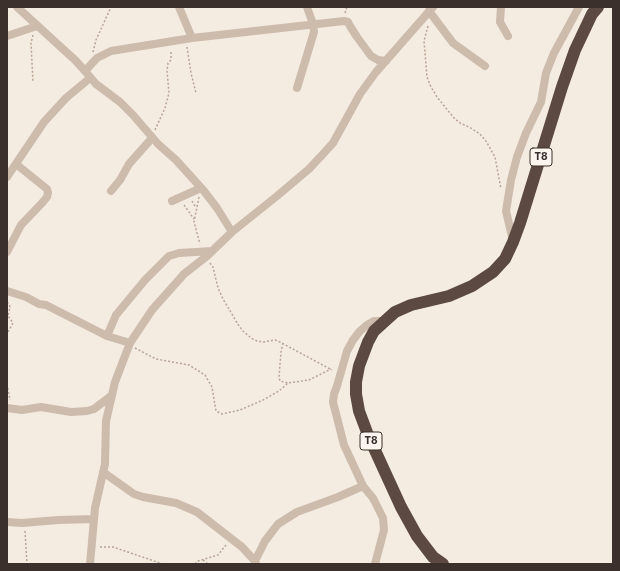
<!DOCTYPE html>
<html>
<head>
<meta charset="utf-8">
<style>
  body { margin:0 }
  #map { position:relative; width:620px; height:571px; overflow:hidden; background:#f4ebe1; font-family:"IBM Plex Sans",sans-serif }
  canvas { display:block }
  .frame { position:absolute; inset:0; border:8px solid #3b302b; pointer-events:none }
</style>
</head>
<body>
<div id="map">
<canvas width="620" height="571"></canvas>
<div class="frame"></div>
</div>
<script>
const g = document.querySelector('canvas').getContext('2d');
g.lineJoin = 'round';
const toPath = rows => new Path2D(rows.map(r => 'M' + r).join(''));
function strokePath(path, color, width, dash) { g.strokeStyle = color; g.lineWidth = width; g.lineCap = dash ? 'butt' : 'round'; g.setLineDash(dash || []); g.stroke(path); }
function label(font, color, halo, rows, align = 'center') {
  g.font = font + ' "IBM Plex Sans",sans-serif'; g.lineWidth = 4; g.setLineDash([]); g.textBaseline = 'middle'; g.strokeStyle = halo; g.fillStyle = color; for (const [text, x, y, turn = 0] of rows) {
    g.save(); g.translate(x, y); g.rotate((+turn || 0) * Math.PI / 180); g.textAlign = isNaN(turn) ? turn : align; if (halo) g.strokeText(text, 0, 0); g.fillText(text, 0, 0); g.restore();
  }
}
const path = toPath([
  [345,13,347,7],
  [428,26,424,41,427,77,430,85,437,97,454,118,460,123,469,127,480,134,486,141,495,157,501,189],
  [33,35,31,43,33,82],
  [187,47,191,73,196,93],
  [93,52,96,40,111,7],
  [155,130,165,108,169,93,167,71,168,63,171,60,171,50],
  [199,197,194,222,200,244],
  [192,201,196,208],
  [184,205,194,219],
  [210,263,213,267,218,288,223,299,239,326,243,331,251,338,257,341,263,342,275,340,278,341,332,370],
  [7,302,9,304,10,307,8,316,13,323,7,334],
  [283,343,281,352,279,377,280,381,288,383],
  [135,348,156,359,189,365,205,375,212,387,216,411,222,414,240,410,263,400,279,391,288,383,309,380,331,369],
  [7,384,10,400],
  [25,531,27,564],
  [100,547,113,547,163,564],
  [203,560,208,564],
  [195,564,198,561,218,555,226,545]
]);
const minor = toPath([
  [17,7,75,60,85,71,96,84,120,102,133,115,158,144,176,160,204,191,217,208,232,232],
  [179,7,192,38],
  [501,7,500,22,508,36],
  [429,11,453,43,485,66],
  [7,36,37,26],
  [85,71,97,58,111,51,192,38,344,21,348,22,350,26,357,37,371,56,378,60,386,61],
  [297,88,314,32,313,24,307,7],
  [7,177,44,122,66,98,90,78],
  [111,191,120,180,129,164,152,138],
  [172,201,201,188],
  [513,241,506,211,511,180,517,157,526,133,541,102,546,73,554,53,579,7],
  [7,252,21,225,42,203,47,197,48,193,47,189,16,164],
  [7,291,26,297,39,304,46,305,107,336,130,343],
  [107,336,116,315,145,280,169,256,179,253,212,251],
  [7,408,22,410,41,407,71,412,87,411,94,409,111,396],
  [103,472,134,494,143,497,176,503,197,512,242,547,255,561,256,564],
  [7,522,22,523,58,520,94,519],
  [255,561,265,541,278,524,297,512,338,497,363,486],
  [90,564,95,508,105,464,106,421,115,382,130,343,152,310,184,274,207,256,232,232,277,196,309,169,323,154,333,143,360,94,376,72,433,7],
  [375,564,384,530,383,518,373,498,363,486,344,445,333,402,334,394,337,386,347,351,353,340,360,331,367,325,374,321,384,321]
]);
const highway = toPath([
  [443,564,433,557,417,536,401,507,368,435,359,411,356,394,356,382,359,366,368,342,374,331,395,312,411,305,449,296,472,286,493,272,505,259,513,242,520,223,562,87,575,50,592,14,598,7]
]);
const shields = [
  [541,157,22],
  [371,441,22]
];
const shieldNames = [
  ["T8",541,157],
  ["T8",371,441]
];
strokePath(path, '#b9a596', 1.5, [2, 2]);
strokePath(minor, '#cdbbac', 8);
strokePath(highway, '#5c4a42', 12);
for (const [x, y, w] of shields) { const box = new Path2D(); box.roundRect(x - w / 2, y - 9, w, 18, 3); g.fillStyle = '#fbf5ee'; g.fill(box); strokePath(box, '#3b302b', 1); }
label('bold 11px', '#3b302b', null, shieldNames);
</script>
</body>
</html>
